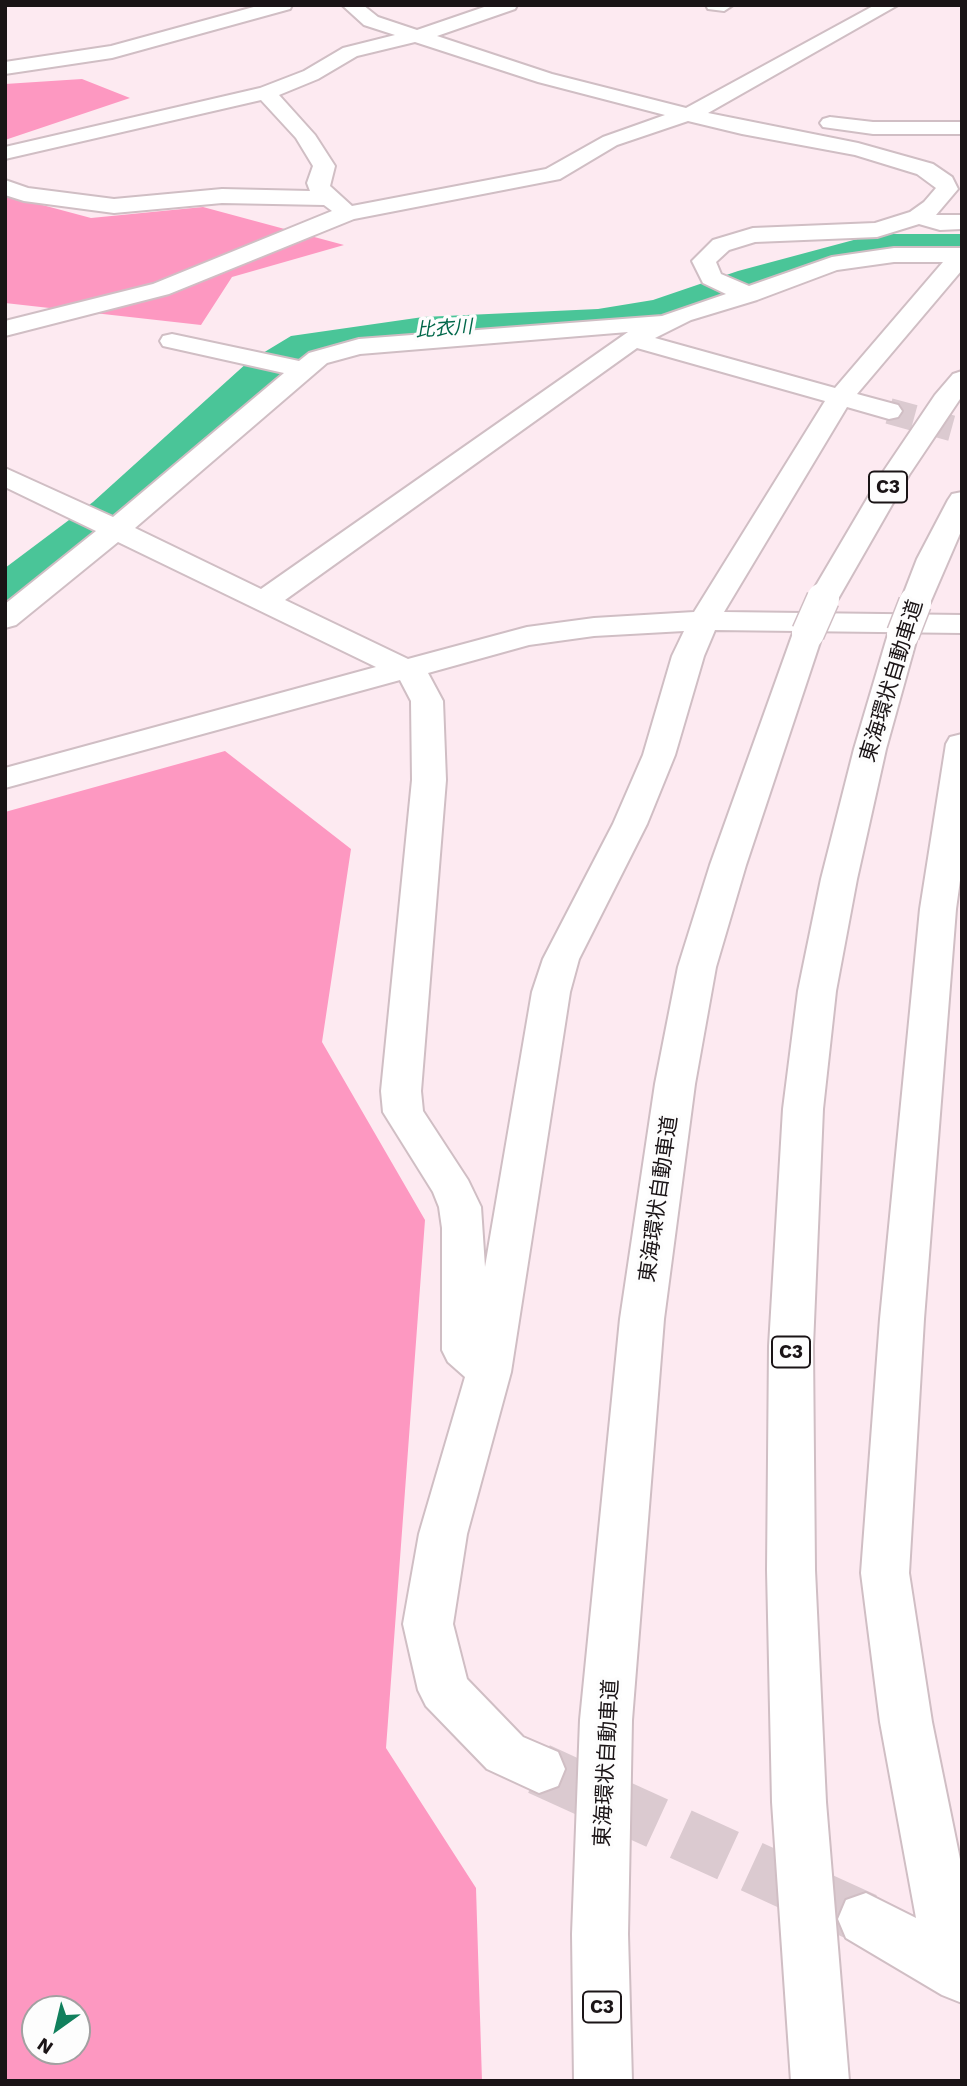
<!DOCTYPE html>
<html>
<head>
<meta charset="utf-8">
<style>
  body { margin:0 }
  #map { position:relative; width:967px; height:2086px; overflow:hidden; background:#fdeaf1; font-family:"Work Sans",sans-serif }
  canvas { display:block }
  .frame { position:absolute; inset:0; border:7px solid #1a1416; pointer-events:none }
  .north { position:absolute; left:21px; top:1995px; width:70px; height:70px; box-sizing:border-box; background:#fdfdfd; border:2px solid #a2a0a1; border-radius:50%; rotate:214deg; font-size:19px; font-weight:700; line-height:28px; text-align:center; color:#1a1416 }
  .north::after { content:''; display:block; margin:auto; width:24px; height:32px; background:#11805d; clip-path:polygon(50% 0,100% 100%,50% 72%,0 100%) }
</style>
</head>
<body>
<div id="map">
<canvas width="967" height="2086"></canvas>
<div class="frame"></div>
<div class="north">N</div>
</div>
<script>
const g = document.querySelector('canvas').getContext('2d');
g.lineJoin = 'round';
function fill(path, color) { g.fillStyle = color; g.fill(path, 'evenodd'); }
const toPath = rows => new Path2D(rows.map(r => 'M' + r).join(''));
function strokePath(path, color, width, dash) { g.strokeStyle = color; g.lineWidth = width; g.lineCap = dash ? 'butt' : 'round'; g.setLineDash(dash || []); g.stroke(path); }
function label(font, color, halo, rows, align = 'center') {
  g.font = font + ' "Work Sans","Noto Sans JP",sans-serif'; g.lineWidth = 7; g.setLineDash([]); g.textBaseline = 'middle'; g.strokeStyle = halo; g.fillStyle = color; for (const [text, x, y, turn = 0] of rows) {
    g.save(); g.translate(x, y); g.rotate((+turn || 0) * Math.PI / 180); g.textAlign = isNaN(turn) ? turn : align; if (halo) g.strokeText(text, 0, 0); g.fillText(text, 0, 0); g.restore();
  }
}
const forest = toPath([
  [82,79,130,98,5,140,5,84],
  [5,195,91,218,203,207,344,245,232,277,201,325,5,303],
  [225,751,351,849,322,1042,425,1220,386,1748,476,1888,482,2081,5,2081,5,812],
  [35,2009,77,2009,77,2051,35,2051]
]);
const river = toPath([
  [876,234,962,234,962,256,877,256,766,287,674,319,598,333,423,341,316,356,278,380,125,522,22,601,5,606,5,568,93,502,248,362,291,336,423,317,598,309,653,300,738,271,876,234]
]);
const minorTunnelFar1 = toPath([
  [889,411,962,431]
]);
const minorTunnel = toPath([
  [539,1769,866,1919]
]);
const minor = toPath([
  [261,5,292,5,290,9,112,58,5,74,5,62,111,46,261,5],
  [342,5,363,5,378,17,417,30,490,5,517,5,515,9,437,36,552,74,686,108,875,5,898,5,708,113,858,143,933,164,952,177,958,189,936,215,962,215,962,229,940,230,919,224,877,237,755,242,729,250,716,262,721,274,749,286,832,257,894,248,962,248,962,270,857,394,898,405,902,411,898,417,889,419,847,407,724,612,962,615,962,633,715,630,704,656,675,755,647,824,579,959,570,992,511,1372,467,1534,453,1624,467,1679,523,1737,558,1752,565,1769,558,1786,539,1793,487,1769,426,1706,418,1690,403,1624,419,1534,465,1377,448,1362,442,1350,442,1228,439,1207,433,1192,383,1112,381,1091,412,780,411,701,400,680,5,788,5,768,376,667,118,542,16,625,5,628,5,604,96,531,5,487,5,468,113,517,284,373,163,346,160,341,163,336,172,334,299,361,309,353,359,339,662,316,726,294,703,283,692,261,713,240,753,228,875,223,910,212,924,202,936,188,917,174,855,155,742,134,688,121,617,145,560,179,354,219,169,294,5,336,5,321,153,284,332,211,324,205,222,203,114,213,24,201,5,195,5,180,28,188,114,199,222,189,310,191,307,183,313,166,296,138,261,100,5,159,5,147,260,88,304,71,343,48,395,35,364,25,342,5],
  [415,42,538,82,665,115,603,137,546,169,352,206,330,186,335,166,315,135,279,95,318,79,357,56,415,42],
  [894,262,943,262,835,388,655,338,691,320,757,300,837,270,894,262],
  [628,332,261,589,135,528,327,363,360,354,628,332],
  [637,348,825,401,694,612,594,618,527,627,408,659,285,600,637,348],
  [684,631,672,656,643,755,613,824,543,959,532,992,485,1267,481,1207,468,1180,423,1111,421,1091,446,780,443,701,428,673,529,645,594,636,684,631],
  [706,5,733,5,724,11,708,9,706,5],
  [830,117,873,122,962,122,962,134,873,134,823,127,820,123,823,119,830,117],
  [962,734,962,866,956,909,924,1319,909,1573,932,1722,962,1869,962,2003,942,1995,846,1938,838,1919,846,1900,866,1893,916,1918,880,1722,861,1573,880,1319,920,909,946,744,950,737,962,734]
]);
const highway = toPath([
  [962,371,962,396,909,475,838,599,834,605,823,608,812,605,808,599,881,475,935,395,953,374,962,371],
  [962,492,962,529,930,603,926,609,915,612,904,609,900,603,917,559,948,500,952,494,962,492],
  [808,624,819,627,823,633,746,865,716,967,695,1084,664,1319,632,1720,628,1934,632,2081,574,2081,572,1934,580,1720,620,1319,655,1084,678,967,710,865,793,633,797,627,808,624],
  [903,625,914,628,918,634,886,749,857,879,836,991,823,1109,813,1346,815,1570,826,1802,849,2081,791,2081,772,1802,767,1570,769,1346,783,1109,798,991,821,879,854,749,888,634,892,628,903,625]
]);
const highwayBridge = toPath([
  [808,633,823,599],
  [903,634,915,603]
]);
const farWaternames = [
  ["比衣川",444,329,-4]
];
const shields = [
  [888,487,38],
  [791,1352,38],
  [602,2007,38]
];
const shieldNames = [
  ["C3",888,487],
  ["C3",791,1352],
  ["C3",602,2007]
];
const streetNames = [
  ["東海環状自動車道",892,681,-73],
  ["東海環状自動車道",659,1199,-82],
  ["東海環状自動車道",607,1763,-87]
];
fill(forest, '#fd98c1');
fill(river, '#4ac598');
strokePath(minorTunnelFar1, '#dbcad0', 26, [26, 13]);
strokePath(minorTunnel, '#dbcad0', 52, [52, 26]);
strokePath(minor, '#d0bec4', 4);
strokePath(highway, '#d0bec4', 4);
fill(minor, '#fff');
fill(highway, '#fff');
strokePath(highwayBridge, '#d0bec4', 35, []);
strokePath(highwayBridge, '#fff', 32);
label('italic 19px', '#006749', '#fdfdfd', farWaternames);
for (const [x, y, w] of shields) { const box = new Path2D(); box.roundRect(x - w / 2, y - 15.5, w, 31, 5); g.fillStyle = '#fdfdfd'; g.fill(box); strokePath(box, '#1a1416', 2); }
label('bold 19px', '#1a1416', null, shieldNames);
label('21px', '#1a1416', '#fdfdfd', streetNames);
</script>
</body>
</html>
